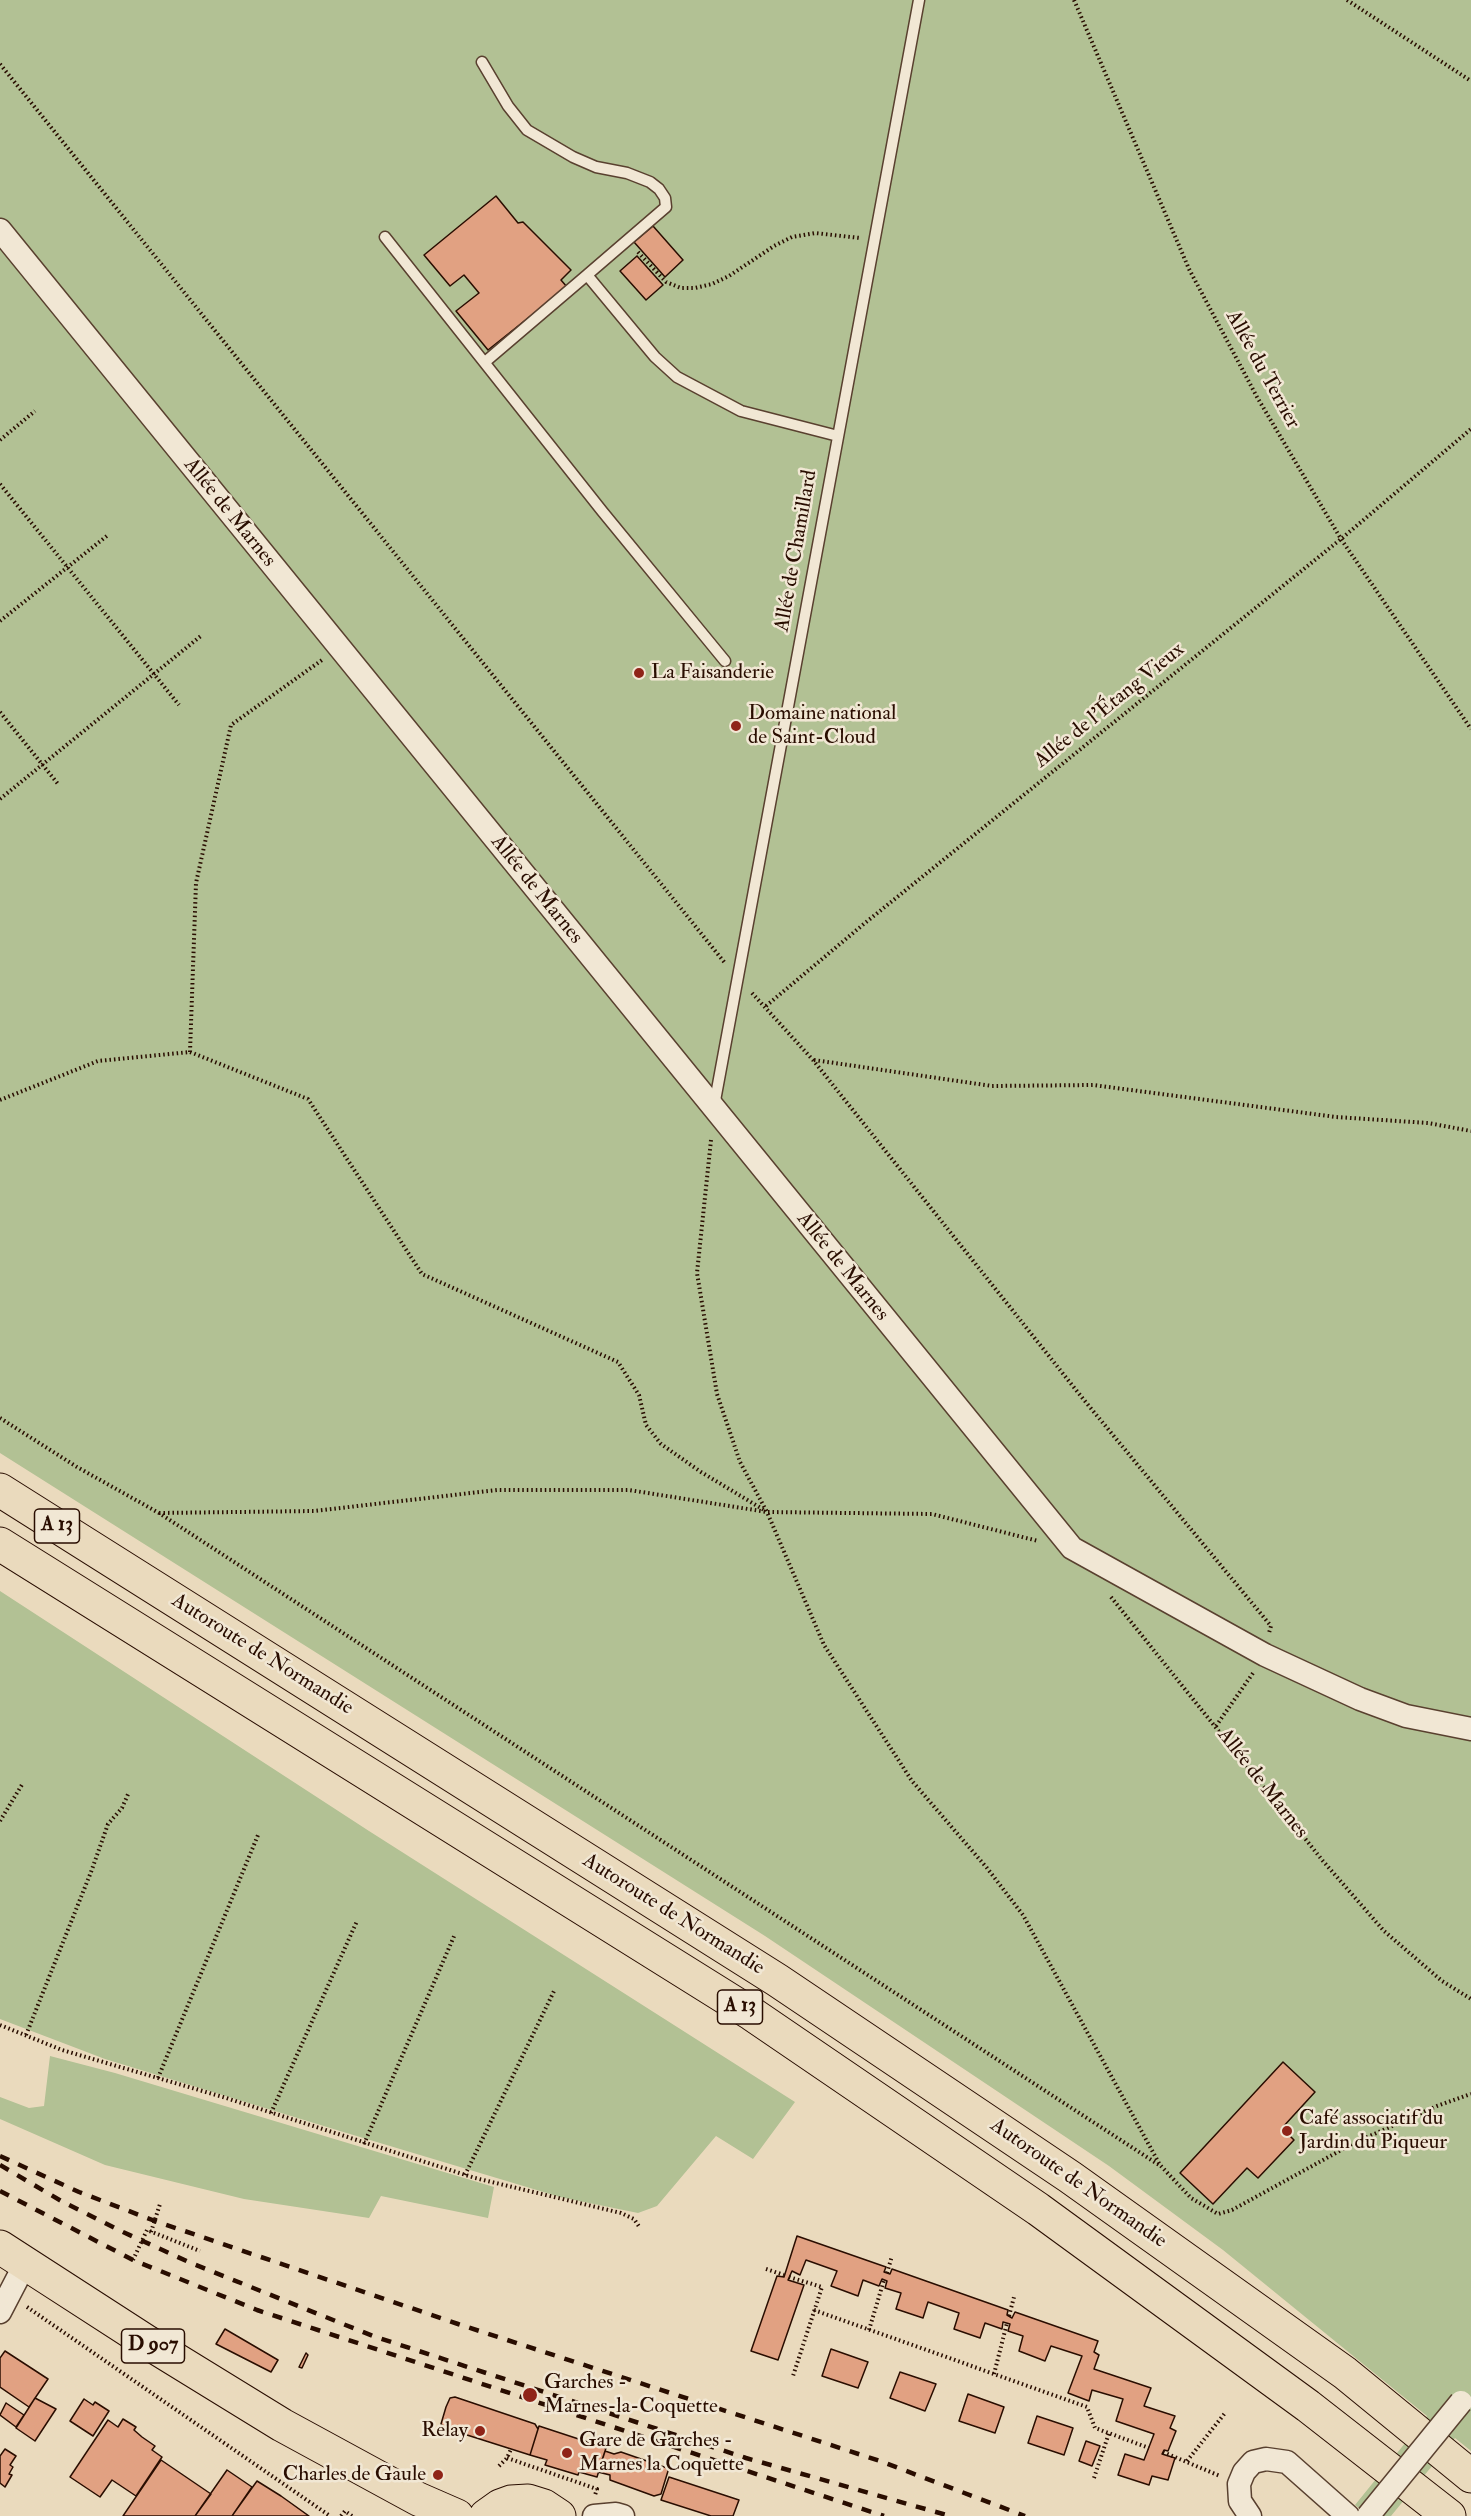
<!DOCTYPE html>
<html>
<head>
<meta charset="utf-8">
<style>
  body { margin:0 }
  canvas { display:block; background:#eadabd }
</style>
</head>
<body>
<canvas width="1471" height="2516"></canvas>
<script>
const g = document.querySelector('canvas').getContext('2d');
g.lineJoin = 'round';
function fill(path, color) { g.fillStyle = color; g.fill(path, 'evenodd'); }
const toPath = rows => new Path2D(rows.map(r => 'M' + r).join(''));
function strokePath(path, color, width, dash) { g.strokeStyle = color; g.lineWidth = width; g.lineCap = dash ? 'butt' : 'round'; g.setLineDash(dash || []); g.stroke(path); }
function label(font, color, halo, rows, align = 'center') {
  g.font = font + ' "IM FELL Double Pica",serif'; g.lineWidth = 5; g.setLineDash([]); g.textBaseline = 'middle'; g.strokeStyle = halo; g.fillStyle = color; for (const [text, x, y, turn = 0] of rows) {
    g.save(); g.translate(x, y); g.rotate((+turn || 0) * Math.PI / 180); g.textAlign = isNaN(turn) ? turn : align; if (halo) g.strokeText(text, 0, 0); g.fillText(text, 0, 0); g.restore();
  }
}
const green = toPath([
  [0,0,1471,0,1471,2451,1455,2438,1391,2516,1369,2516,1355,2505,1427,2416,1223,2250,1109,2166,765,1936,0,1453],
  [0,1591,369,1831,795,2102,753,2159,716,2136,657,2206,638,2213,560,2197,340,2131,105,2059,0,2019],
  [50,2056,115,2073,494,2187,488,2218,381,2196,369,2218,244,2199,105,2165,0,2119,0,2097,29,2108,44,2106]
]);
const building = toPath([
  [496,196,518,223,523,222,571,270,561,280,567,287,488,350,456,311,479,293,464,275,450,286,424,255,496,196],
  [653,226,683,260,665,277,634,242,653,226],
  [637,256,663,285,646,300,620,271,637,256],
  [1283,2062,1315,2092,1282,2128,1294,2140,1258,2178,1247,2168,1213,2204,1180,2173,1283,2062],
  [797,2236,886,2267,884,2272,890,2274,892,2269,1008,2310,1007,2315,1012,2318,1015,2312,1098,2341,1094,2352,1099,2355,1094,2369,1151,2388,1144,2406,1175,2416,1170,2428,1176,2431,1168,2451,1164,2450,1162,2454,1175,2458,1168,2480,1152,2476,1149,2485,1118,2475,1125,2454,1144,2460,1154,2434,1116,2421,1123,2399,1092,2390,1089,2401,1068,2393,1082,2356,1051,2346,1045,2361,1019,2351,1023,2336,1008,2331,1010,2324,1003,2322,1002,2329,985,2323,980,2338,954,2329,959,2313,928,2302,923,2318,896,2309,901,2293,885,2288,887,2281,882,2279,879,2286,863,2280,858,2296,831,2286,837,2271,806,2260,800,2275,792,2271,788,2280,804,2285,778,2360,751,2351,777,2276,784,2277,797,2236],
  [225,2329,278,2360,271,2372,216,2344,225,2329],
  [831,2349,868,2362,858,2388,822,2376,831,2349],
  [5,2351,48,2379,29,2407,0,2387,0,2358,5,2351],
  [306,2353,308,2355,302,2368,299,2367,306,2353],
  [900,2372,936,2384,925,2411,890,2398,900,2372],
  [968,2394,1004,2407,995,2433,959,2421,968,2394],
  [455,2397,535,2424,538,2429,530,2455,445,2428,441,2424,446,2407,450,2398,455,2397],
  [35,2398,56,2409,35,2441,16,2428,35,2398],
  [84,2399,93,2405,95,2402,109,2411,93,2436,70,2421,84,2399],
  [6,2403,24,2415,16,2427,0,2415,6,2403],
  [1037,2416,1073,2428,1064,2455,1028,2443,1037,2416],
  [123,2419,136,2427,134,2430,142,2437,155,2446,152,2450,162,2457,136,2496,112,2480,100,2497,70,2477,108,2420,118,2427,123,2419],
  [539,2426,606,2448,597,2477,579,2472,578,2475,545,2465,547,2460,530,2455,539,2426],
  [1086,2441,1100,2446,1092,2466,1079,2461,1086,2441],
  [5,2449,16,2456,10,2465,13,2467,9,2474,12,2475,5,2487,0,2483,0,2456,5,2449],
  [605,2451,614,2454,621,2452,667,2468,668,2471,661,2494,654,2496,610,2480,610,2475,598,2472,605,2451],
  [161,2460,211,2494,195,2516,123,2516,161,2460],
  [227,2470,252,2487,232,2516,195,2516,227,2470],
  [669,2477,739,2500,733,2516,711,2516,661,2500,669,2477],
  [257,2481,281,2496,309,2516,232,2516,257,2481]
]);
const path = toPath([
  [1074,0,1189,269,1257,397,1341,539,1471,729],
  [1347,0,1471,81],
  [0,64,725,963],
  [638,252,666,282,681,288,695,288,712,284,729,276,774,246,792,237,815,233,860,238],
  [0,440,35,411],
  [0,484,179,705],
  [0,621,108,535],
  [0,712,58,784],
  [0,799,202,635],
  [752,993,813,1060,1084,1400,1271,1626,1269,1633],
  [766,1006,865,923,1341,539,1471,429],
  [190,1052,196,883,231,725,322,660],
  [814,1060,992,1086,1093,1085,1336,1117,1428,1123,1471,1131],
  [0,1100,98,1061,190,1052,308,1099,422,1274,618,1362,639,1395,646,1425,661,1444,701,1472,764,1510],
  [711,1140,697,1273,717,1394,740,1462,767,1512,824,1645,912,1781,987,1868,1023,1915,1160,2165,1191,2198,1218,2214,1232,2210,1354,2143,1437,2106,1471,2094],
  [0,1418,77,1467,159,1513,1159,2165],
  [159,1513,314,1511,497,1490,629,1490,767,1512,932,1514,1038,1541],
  [1111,1597,1323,1861,1384,1931,1442,1981,1471,1999],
  [1216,1726,1253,1673],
  [0,1821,23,1783],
  [0,2025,62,2050,223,2097,475,2178,621,2213,634,2219,640,2228],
  [26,2035,91,1872,108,1824,122,1808,129,1792],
  [158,2078,258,1835],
  [271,2113,357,1921],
  [364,2144,455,1934],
  [465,2175,555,1989],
  [151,2232,160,2204],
  [133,2260,147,2230,200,2251],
  [766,2269,784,2275],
  [887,2273,892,2256],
  [789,2277,822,2287,793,2376],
  [27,2307,330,2516],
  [814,2310,1087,2407,1095,2428,1149,2448],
  [1009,2316,1014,2297],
  [869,2330,884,2280],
  [994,2374,1007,2323],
  [1163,2452,1220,2476],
  [507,2458,597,2489,595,2495],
  [1187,2461,1225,2413],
  [499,2466,507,2458,511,2449],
  [1094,2478,1109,2433],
  [341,2516,345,2511,352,2516]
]);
const lane = toPath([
  [482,62,508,106,527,130,573,157,596,167,627,173,650,182,659,189,665,198,666,207,587,275],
  [385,237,602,511,725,661],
  [485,362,587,275,655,357,677,377,741,411,838,436],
  [714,1106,919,0]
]);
const street = toPath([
  [0,230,1072,1548,1265,1655,1360,1699,1406,1716,1471,1729],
  [0,2312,25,2264],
  [594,2516,616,2514,623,2516],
  [1250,2516,1240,2501,1239,2484,1244,2472,1253,2462,1266,2459,1287,2462,1348,2516]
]);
const primary = toPath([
  [0,2247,147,2342,282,2425,418,2499,457,2516],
  [486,2516,500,2506,511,2502,528,2501,544,2506,559,2516]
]);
const highway = toPath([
  [0,1490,777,1980,1070,2177,1345,2373,1471,2476],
  [0,1544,752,2014,1038,2209,1308,2406,1449,2516]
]);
const rail = toPath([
  [0,2156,79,2192,155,2221,458,2324,880,2461,1025,2516],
  [0,2165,63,2202,123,2232,191,2263,373,2336,746,2458,950,2516],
  [0,2191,133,2260,257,2310,884,2516]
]);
const streetBridge = toPath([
  [1368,2516,1461,2402]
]);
const markers = [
  [639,673,6,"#8f2418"],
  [736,726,6,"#8f2418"],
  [1287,2131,6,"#8f2418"],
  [530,2395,8,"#8f2418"],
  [480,2431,6,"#8f2418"],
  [567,2453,6,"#8f2418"],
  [438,2475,6,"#8f2418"]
];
const shields = [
  [57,1526,45],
  [740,2007,45],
  [153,2346,63]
];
const shieldNames = [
  ["A 13",57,1526],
  ["A 13",740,2007],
  ["D 907",153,2346]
];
const streetNames = [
  ["Allée du Terrier",1262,370,61],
  ["Allée de Marnes",229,513,51],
  ["Allée de Chamillard",797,551,-80],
  ["Allée de l'Étang Vieux",1110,706,-39],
  ["Allée de Marnes",536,890,51],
  ["Allée de Marnes",842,1267,51],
  ["Autoroute de Normandie",262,1655,32],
  ["Allée de Marnes",1262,1784,52],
  ["Autoroute de Normandie",673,1915,32],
  ["Autoroute de Normandie",1078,2184,35]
];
const poiNames = [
  ["La Faisanderie",651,673],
  ["Domaine national",748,714],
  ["de Saint-Cloud",748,738],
  ["Café associatif du",1299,2119],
  ["Jardin du Piqueur",1299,2143],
  ["Garches -",544,2383],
  ["Marnes-la-Coquette",544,2407],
  ["Relay",468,2431,"right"],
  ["Gare de Garches -",579,2441],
  ["Marnes la Coquette",579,2465],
  ["Charles de Gaule",426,2475,"right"]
];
fill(green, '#b2c194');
fill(building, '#e1a182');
strokePath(building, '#290d00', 1.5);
strokePath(lane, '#59402f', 13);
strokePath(street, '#59402f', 25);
strokePath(primary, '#290d00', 35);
strokePath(highway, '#290d00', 35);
strokePath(path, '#290d00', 4, [1.5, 3]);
strokePath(lane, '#f1e7d4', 10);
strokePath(street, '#f1e7d4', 22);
strokePath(primary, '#eadabd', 33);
strokePath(highway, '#eadabd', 33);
strokePath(rail, '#290d00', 4.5, [10, 10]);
strokePath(streetBridge, '#59402f', 25, []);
strokePath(streetBridge, '#f1e7d4', 22);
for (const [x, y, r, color] of markers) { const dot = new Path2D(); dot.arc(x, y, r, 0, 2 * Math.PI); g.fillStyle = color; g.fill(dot); strokePath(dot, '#f1e7d4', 2); }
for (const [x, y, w] of shields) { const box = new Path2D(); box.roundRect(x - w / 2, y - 17, w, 34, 4.5); g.fillStyle = '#f1e7d4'; g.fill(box); strokePath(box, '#290d00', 1.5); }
label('bold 20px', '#290d00', null, shieldNames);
label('21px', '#290d00', '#f1e7d4', streetNames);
label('21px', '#290d00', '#f1e7d4', poiNames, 'left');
</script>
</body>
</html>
